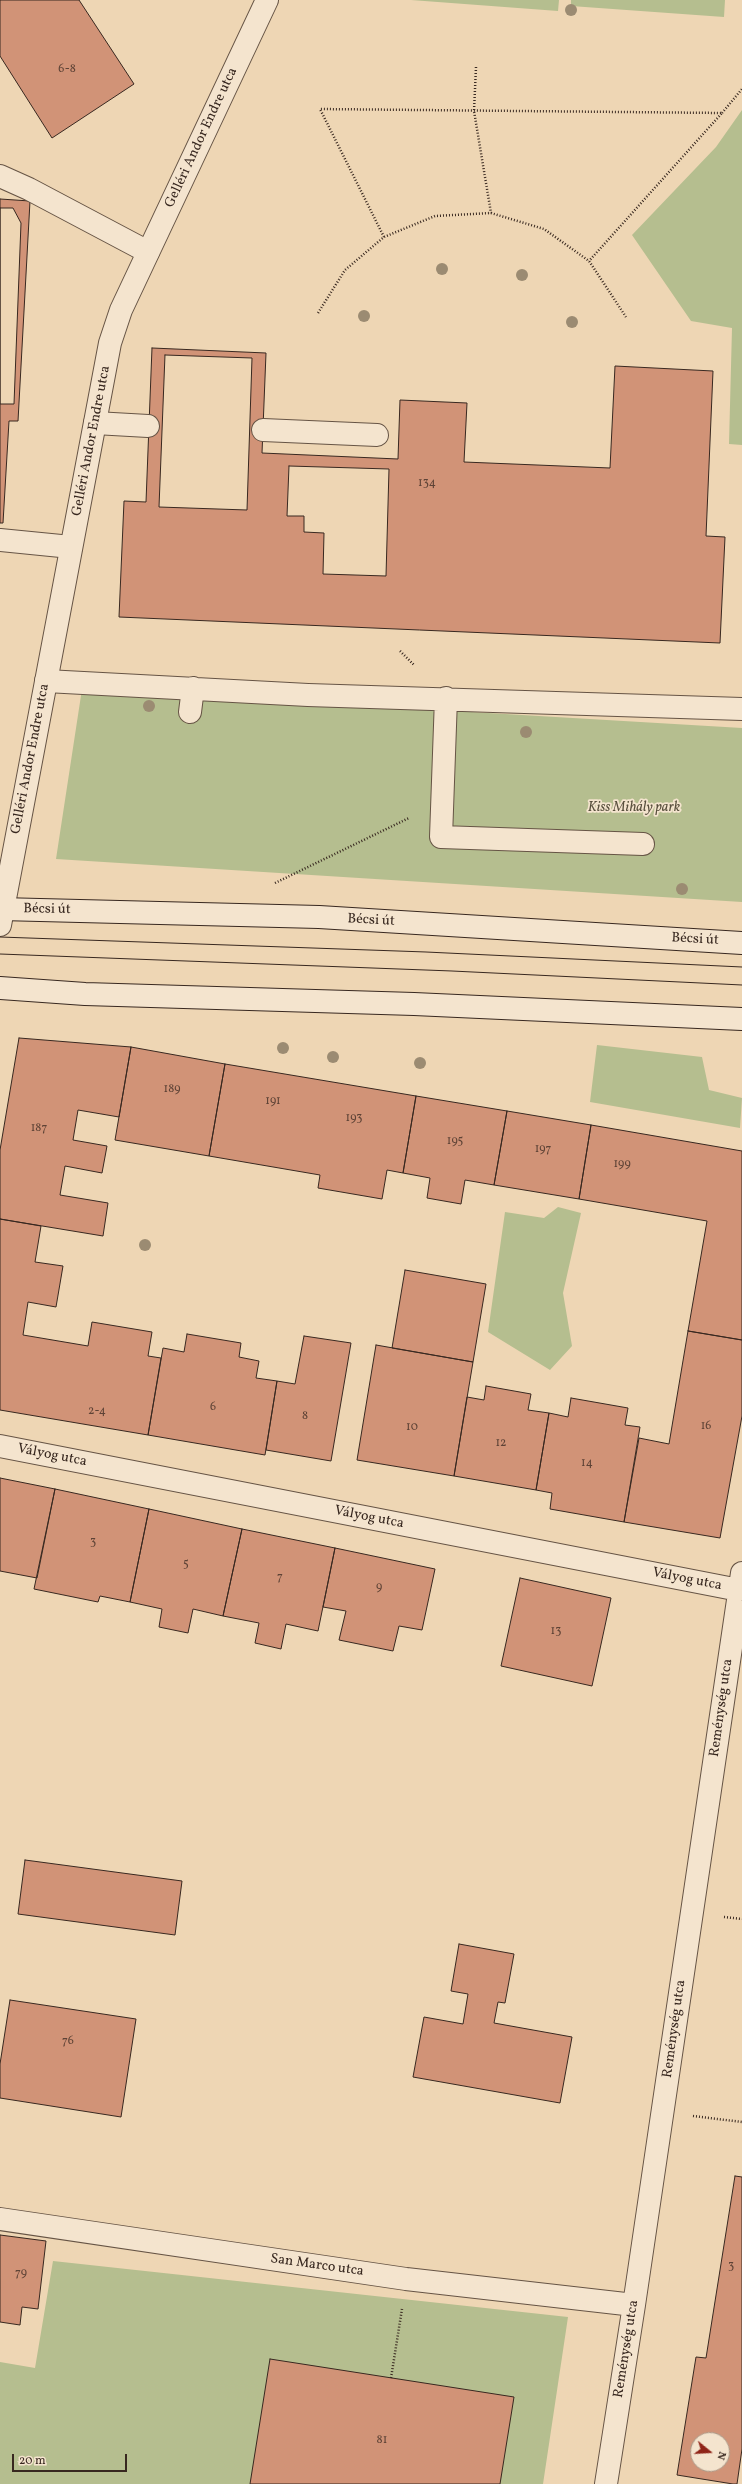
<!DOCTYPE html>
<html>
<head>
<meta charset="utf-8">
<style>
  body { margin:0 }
  #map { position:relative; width:742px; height:2484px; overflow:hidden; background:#eed6b4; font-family:Vollkorn,serif }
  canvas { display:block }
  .north { position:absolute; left:690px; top:2432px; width:40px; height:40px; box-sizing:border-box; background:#f4e4ce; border:1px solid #a99988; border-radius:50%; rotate:108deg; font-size:11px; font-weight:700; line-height:16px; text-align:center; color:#382820 }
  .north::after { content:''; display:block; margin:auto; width:14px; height:18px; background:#8f2418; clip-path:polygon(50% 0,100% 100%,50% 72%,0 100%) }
  .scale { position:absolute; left:12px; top:2454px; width:115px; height:18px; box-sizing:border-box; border:2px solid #382820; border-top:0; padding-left:5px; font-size:12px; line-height:14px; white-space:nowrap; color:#382820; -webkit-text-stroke:3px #f4e4ce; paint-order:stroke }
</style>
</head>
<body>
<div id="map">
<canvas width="742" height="2484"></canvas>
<div class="north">N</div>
<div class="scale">20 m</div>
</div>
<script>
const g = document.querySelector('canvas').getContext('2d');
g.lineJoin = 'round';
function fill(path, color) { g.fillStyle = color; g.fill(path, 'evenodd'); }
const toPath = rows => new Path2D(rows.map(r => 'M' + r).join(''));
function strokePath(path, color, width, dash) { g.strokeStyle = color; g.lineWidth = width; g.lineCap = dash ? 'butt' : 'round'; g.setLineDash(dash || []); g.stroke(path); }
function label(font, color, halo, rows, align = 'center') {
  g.font = font + ' Vollkorn,serif'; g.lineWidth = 3.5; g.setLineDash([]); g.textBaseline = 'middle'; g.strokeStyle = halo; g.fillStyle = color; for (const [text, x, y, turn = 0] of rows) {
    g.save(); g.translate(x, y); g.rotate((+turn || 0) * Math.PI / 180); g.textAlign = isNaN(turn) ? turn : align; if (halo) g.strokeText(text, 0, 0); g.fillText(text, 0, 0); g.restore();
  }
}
const green = toPath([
  [411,0,559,0,558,11],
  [571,0,725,0,724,17,571,6],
  [742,110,742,445,729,444,732,328,691,321,632,235,716,147],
  [82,689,742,728,742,902,56,859],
  [597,1045,702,1057,709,1090,742,1098,740,1128,590,1102],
  [558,1207,581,1213,563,1293,572,1346,550,1370,488,1332,505,1212,544,1218],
  [53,2261,568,2317,543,2484,0,2484,0,2362,35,2368]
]);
const building = toPath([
  [0,0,79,0,134,84,52,138,0,56,0,0],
  [0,199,30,201,18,421,9,421,3,523,0,523,0,199],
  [0,208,13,208,21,223,14,404,0,404,0,208],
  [152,348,266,353,262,453,398,459,400,400,467,403,464,462,610,468,615,366,713,371,706,536,725,537,720,643,119,617,124,501,146,502,152,348],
  [165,355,252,358,247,510,159,507,165,355],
  [289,466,389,469,386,576,323,574,324,533,304,532,304,516,287,516,289,466],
  [19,1038,131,1047,119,1117,78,1110,73,1140,107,1146,102,1173,65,1166,60,1195,108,1203,103,1236,0,1219,0,1150,19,1038],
  [131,1047,225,1064,209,1156,115,1140,131,1047],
  [225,1064,416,1096,403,1173,387,1170,382,1199,318,1188,320,1175,209,1156,225,1064],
  [416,1096,507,1111,494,1185,465,1180,461,1204,427,1198,430,1178,403,1173,416,1096],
  [507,1111,591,1125,579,1199,494,1185,507,1111],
  [591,1125,742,1151,742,1340,688,1331,707,1221,579,1199,591,1125],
  [0,1219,41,1226,35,1262,63,1266,56,1307,28,1302,23,1335,88,1346,92,1322,152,1332,148,1356,161,1358,148,1435,0,1410,0,1219],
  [405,1270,486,1284,473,1362,392,1348,405,1270],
  [688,1331,742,1340,742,1416,720,1538,624,1522,639,1438,669,1444,688,1331],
  [187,1334,241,1343,239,1357,259,1361,256,1378,277,1381,265,1455,148,1435,163,1348,184,1352,187,1334],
  [304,1336,351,1343,331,1461,266,1450,277,1381,295,1384,304,1336],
  [376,1345,473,1362,454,1476,357,1460,376,1345],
  [486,1386,531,1394,528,1410,549,1413,536,1490,454,1476,467,1397,484,1400,486,1386],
  [571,1398,628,1408,625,1425,640,1427,624,1522,550,1509,552,1493,536,1490,549,1413,568,1417,571,1398],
  [0,1478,55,1489,37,1578,0,1571,0,1478],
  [55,1489,149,1509,130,1602,100,1596,98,1602,34,1589,55,1489],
  [149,1509,242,1529,223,1616,193,1609,188,1633,159,1627,162,1609,130,1602,149,1509],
  [242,1529,335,1548,318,1631,286,1624,281,1649,255,1643,259,1623,223,1616,242,1529],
  [335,1548,435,1569,422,1630,399,1626,393,1651,339,1640,346,1611,323,1607,335,1548],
  [520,1578,611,1598,592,1686,501,1666,520,1578],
  [25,1860,182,1881,175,1935,18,1914,25,1860],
  [459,1944,514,1954,505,2003,498,2002,494,2023,572,2037,560,2103,413,2077,424,2017,463,2024,468,1994,451,1991,459,1944],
  [10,2000,136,2019,121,2117,0,2098,0,2064,10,2000],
  [735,2176,742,2177,742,2449,737,2484,733,2484,677,2475,696,2357,706,2358,735,2176],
  [698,2440,722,2440,722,2464,698,2464,698,2440],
  [0,2235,46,2241,38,2309,22,2307,20,2325,0,2322,0,2235],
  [270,2359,514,2397,500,2484,250,2484,270,2359]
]);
const path = toPath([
  [476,67,474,111,491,213],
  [722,113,742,89],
  [384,237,320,109,722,113,589,261],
  [318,313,345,270,384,237,435,216,491,213,544,229,589,261,626,317],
  [400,651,414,665],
  [275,883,409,818],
  [724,1917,742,1919],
  [693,2116,742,2122],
  [391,2378,402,2309]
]);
const service = toPath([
  [0,176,29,189,148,252],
  [95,423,148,426],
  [263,430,377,435],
  [0,540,71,547],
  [46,681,308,695,742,709],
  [446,698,441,837,643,844],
  [190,712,193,688]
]);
const minor = toPath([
  [0,925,110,343,121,310,267,0],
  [0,1446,739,1590],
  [0,2219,406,2279,634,2305],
  [606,2484,634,2305,742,1573]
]);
const secondary = toPath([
  [0,909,319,917,742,943],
  [0,988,85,994,414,1004,742,1019]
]);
const tram = toPath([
  [0,937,426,952,742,967],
  [0,954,452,971,742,985]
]);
const trees = [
  [571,10],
  [442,269],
  [522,275],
  [364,316],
  [572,322],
  [149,706],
  [526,732],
  [682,889],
  [283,1048],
  [333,1057],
  [420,1063],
  [145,1245]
];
const numberNames = [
  ["6-8",67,70],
  ["134",427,484],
  ["189",172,1090],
  ["191",273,1102],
  ["193",354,1119],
  ["187",39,1129],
  ["195",455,1142],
  ["197",543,1150],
  ["199",622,1165],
  ["6",213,1408],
  ["2-4",97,1412],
  ["8",305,1417],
  ["16",706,1427],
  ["10",412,1428],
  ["12",501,1444],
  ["14",587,1464],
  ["3",93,1543],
  ["5",186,1565],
  ["7",280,1578],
  ["9",379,1588],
  ["13",556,1632],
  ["76",68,2042],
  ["3",731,2267],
  ["79",21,2274],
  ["81",382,2441]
];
const streetNames = [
  ["Gelléri Andor Endre utca",202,138,-65],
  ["Gelléri Andor Endre utca",92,441,-79],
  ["Gelléri Andor Endre utca",31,759,-79],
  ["Bécsi út",47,910,1],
  ["Bécsi út",371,921,3],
  ["Bécsi út",695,940,3],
  ["Vályog utca",52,1456,11],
  ["Vályog utca",369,1518,11],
  ["Vályog utca",687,1580,11],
  ["Reménység utca",722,1708,-82],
  ["Reménység utca",675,2029,-82],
  ["San Marco utca",317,2266,8],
  ["Reménység utca",627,2349,-81]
];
const parkNames = [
  ["Kiss Mihály park",634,808]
];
fill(green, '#b5be8f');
fill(building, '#d19377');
strokePath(building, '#382820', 1);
strokePath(service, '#665445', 24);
strokePath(minor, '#665445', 24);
strokePath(secondary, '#382820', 24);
strokePath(path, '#382820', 2.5, [1, 2]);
strokePath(service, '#f4e4ce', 22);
strokePath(minor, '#f4e4ce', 22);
strokePath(secondary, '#f4e4ce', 22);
strokePath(tram, '#382820', 1);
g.fillStyle = '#9b8b72';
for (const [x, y] of trees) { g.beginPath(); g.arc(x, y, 6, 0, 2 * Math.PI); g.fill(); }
label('12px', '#5e4336', null, numberNames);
label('14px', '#382820', '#f4e4ce', streetNames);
label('italic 14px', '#574e3c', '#f4e4ce', parkNames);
</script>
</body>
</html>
